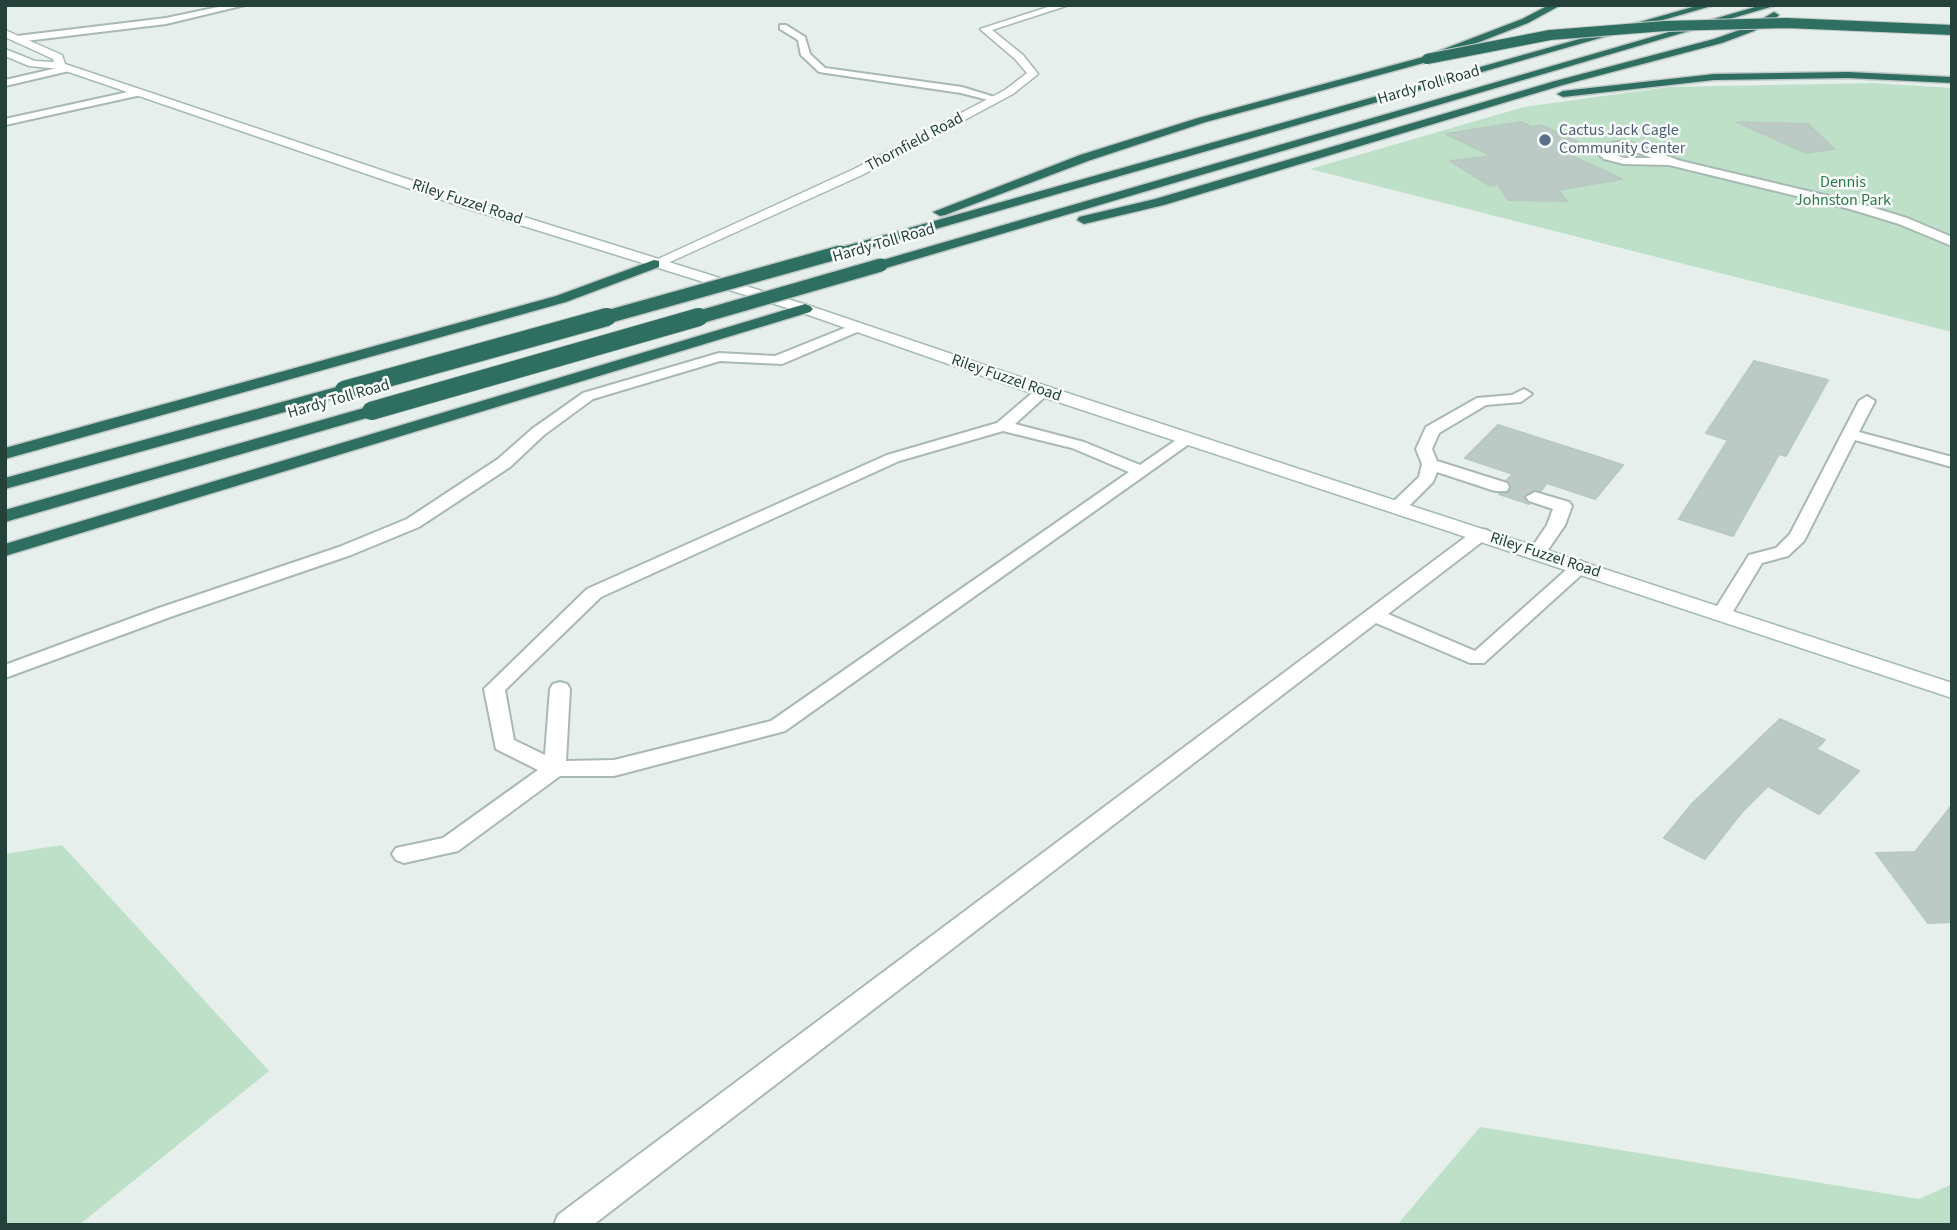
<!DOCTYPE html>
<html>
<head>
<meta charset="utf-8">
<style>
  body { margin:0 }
  #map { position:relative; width:1957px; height:1230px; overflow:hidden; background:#e6efeb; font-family:"Source Sans 3",sans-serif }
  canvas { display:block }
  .frame { position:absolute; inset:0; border:7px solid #24423a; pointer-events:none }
</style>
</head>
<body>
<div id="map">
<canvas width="1957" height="1230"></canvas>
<div class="frame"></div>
</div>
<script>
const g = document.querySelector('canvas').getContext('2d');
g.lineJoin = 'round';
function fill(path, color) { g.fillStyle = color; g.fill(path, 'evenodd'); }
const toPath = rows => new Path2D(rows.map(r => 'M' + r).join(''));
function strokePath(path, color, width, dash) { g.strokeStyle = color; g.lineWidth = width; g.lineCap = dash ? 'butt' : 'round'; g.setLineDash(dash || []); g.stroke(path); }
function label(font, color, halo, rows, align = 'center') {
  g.font = font + ' "Source Sans 3",sans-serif'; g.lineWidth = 5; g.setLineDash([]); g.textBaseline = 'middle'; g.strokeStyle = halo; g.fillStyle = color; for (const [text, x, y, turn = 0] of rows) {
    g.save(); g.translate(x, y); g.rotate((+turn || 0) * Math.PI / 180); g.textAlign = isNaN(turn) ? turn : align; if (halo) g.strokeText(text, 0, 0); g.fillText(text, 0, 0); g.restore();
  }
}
const green = toPath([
  [1873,83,1952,88,1952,332,1310,169,1524,107,1669,87],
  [62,845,269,1071,79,1225,5,1225,5,854],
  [1480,1127,1919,1199,1952,1184,1952,1225,1397,1225]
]);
const building = toPath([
  [1521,122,1532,127,1541,125,1582,144,1561,151,1622,179,1558,190,1567,201,1508,200,1498,184,1490,186,1450,161,1492,156,1446,134,1521,122],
  [1737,122,1808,124,1834,149,1806,153,1737,122],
  [1754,361,1828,380,1786,456,1779,454,1733,536,1679,519,1728,440,1706,433,1754,361],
  [1498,425,1623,465,1595,499,1547,483,1541,491,1534,490,1525,495,1524,499,1529,504,1499,494,1509,492,1511,486,1507,480,1513,474,1465,458,1498,425],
  [1780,719,1825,740,1816,749,1859,771,1819,814,1768,786,1742,812,1705,859,1664,838,1692,804,1780,719],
  [1952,805,1952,922,1928,923,1876,853,1915,852,1952,805]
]);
const service = toPath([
  [228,5,245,5,166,24,17,42,12,39,17,36,166,18,228,5],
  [780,25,786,25,805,37,810,54,825,68,962,87,1001,99,996,102,961,93,819,72,801,55,798,40,780,29,780,25],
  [66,66,71,69,69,71,5,86,5,80,66,66],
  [137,90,141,91,141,95,5,125,5,119,137,90],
  [1624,141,1681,161,1858,203,1907,218,1952,237,1952,246,1899,224,1850,209,1669,165,1624,164,1604,159,1596,152,1603,145,1624,141],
  [1623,147,1652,158,1624,158,1608,152,1623,147],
  [857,323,864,327,862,330,782,364,720,361,593,399,544,435,510,467,419,527,351,555,173,616,5,678,5,665,159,608,339,547,407,519,498,459,532,429,583,393,719,353,775,356,857,323],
  [1043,386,1051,391,1048,394,1015,424,1084,442,1140,465,1182,436,1194,436,1196,439,785,731,614,776,560,776,458,851,404,863,396,860,392,854,396,848,443,838,538,770,496,749,484,689,587,589,887,455,997,423,1038,388,1043,386],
  [1003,431,1072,448,1129,472,771,721,614,760,566,761,570,689,567,684,560,682,553,684,550,689,545,755,514,740,505,690,601,597,899,461,1003,431],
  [1524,389,1532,394,1521,402,1486,405,1439,433,1432,449,1437,461,1507,483,1509,487,1507,491,1495,491,1437,472,1433,482,1404,511,1392,511,1389,507,1392,503,1419,477,1422,464,1416,449,1426,427,1477,398,1512,395,1524,389],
  [1867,396,1875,401,1859,432,1952,457,1952,467,1855,440,1804,541,1788,556,1762,563,1729,618,1715,618,1712,614,1749,555,1776,548,1790,534,1859,401,1867,396],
  [1535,492,1569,502,1572,506,1565,525,1543,557,1537,558,1528,553,1547,525,1553,509,1529,501,1526,497,1535,492],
  [1481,529,1487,530,1490,534,1487,538,1388,614,1475,651,1574,563,1581,561,1590,567,1484,663,1470,663,1376,623,593,1225,554,1225,558,1215,1475,530,1481,529]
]);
const minor = toPath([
  [1054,5,1069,5,992,30,1023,55,1038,74,1013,94,862,175,659,267,649,267,647,264,854,169,1005,90,1027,73,1015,59,980,29,1054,5]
]);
const secondary = toPath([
  [5,30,62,55,65,64,479,203,810,306,1049,387,1952,683,1952,698,1037,395,800,312,469,209,60,69,29,66,5,56,5,49,35,61,54,62,53,59,5,37,5,30]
]);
const motorway = toPath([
  [1549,5,1561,5,1528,23,1431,61,1206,122,1088,161,945,215,940,216,933,212,1080,155,1198,118,1423,57,1522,19,1549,5],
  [1700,5,1715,5,845,255,835,255,833,252,835,249,1700,5],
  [1762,5,1777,5,886,268,876,268,874,265,876,262,1762,5],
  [1774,12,1779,15,1777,17,1754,31,1722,43,1563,85,1164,205,1084,224,1077,220,1079,217,1155,199,1555,81,1714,39,1748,27,1774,12],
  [1848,72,1952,77,1952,83,1848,78,1714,80,1563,97,1557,94,1563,91,1714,74,1848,72],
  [654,260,659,261,659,267,566,302,5,459,5,448,556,296,654,260],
  [805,304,810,306,813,309,810,312,5,556,5,544,805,304],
  [344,385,350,386,352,390,350,394,5,489,5,478,344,385],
  [371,406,380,411,377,415,5,522,5,510,371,406]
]);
const motorwayBridgeFar2 = toPath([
  [1427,59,1550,35,1665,26,1787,23,1952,30]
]);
const motorwayBridgeFar1 = toPath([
  [600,319,840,252],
  [693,319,881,265]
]);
const motorwayBridge = toPath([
  [344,390,607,317],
  [371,411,699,317]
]);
const markers = [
  [1545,140,7,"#5c6f8a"]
];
const farStreetnames = [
  ["Hardy Toll Road",1429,86,-16],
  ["Thornfield Road",915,143,-28],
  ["Riley Fuzzel Road",467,203,18],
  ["Hardy Toll Road",884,244,-16],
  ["Riley Fuzzel Road",1006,379,19],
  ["Hardy Toll Road",339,400,-16],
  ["Riley Fuzzel Road",1545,556,18]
];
const farServicenames = [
  ["Cactus Jack Cagle",1559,131],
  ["Community Center",1559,149]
];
const farParknames = [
  ["Dennis",1843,183],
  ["Johnston Park",1843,201]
];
fill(green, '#bfe0c8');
fill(building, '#bbcac4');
strokePath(building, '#b8c9c2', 2);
strokePath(service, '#a8b8b2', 4);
strokePath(minor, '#a8b8b2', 3);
strokePath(secondary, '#a4bbb3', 3);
strokePath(motorway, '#c2cac8', 3);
fill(service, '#fff');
fill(minor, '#fff');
fill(secondary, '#fff');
fill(motorway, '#2f6f62');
strokePath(motorwayBridgeFar2, '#c2cac8', 12, []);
strokePath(motorwayBridgeFar1, '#c2cac8', 16, []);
strokePath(motorwayBridge, '#c2cac8', 20, []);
strokePath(motorwayBridgeFar2, '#2f6f62', 10);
strokePath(motorwayBridgeFar1, '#2f6f62', 13);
strokePath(motorwayBridge, '#2f6f62', 18);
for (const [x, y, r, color] of markers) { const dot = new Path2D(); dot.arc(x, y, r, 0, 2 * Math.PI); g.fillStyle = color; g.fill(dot); strokePath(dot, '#f7fbf9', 2.5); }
label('16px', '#24423a', '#f7fbf9', farStreetnames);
label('16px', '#4e5e75', '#f7fbf9', farServicenames, 'left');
label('16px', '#2d7a4b', '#f7fbf9', farParknames);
</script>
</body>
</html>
